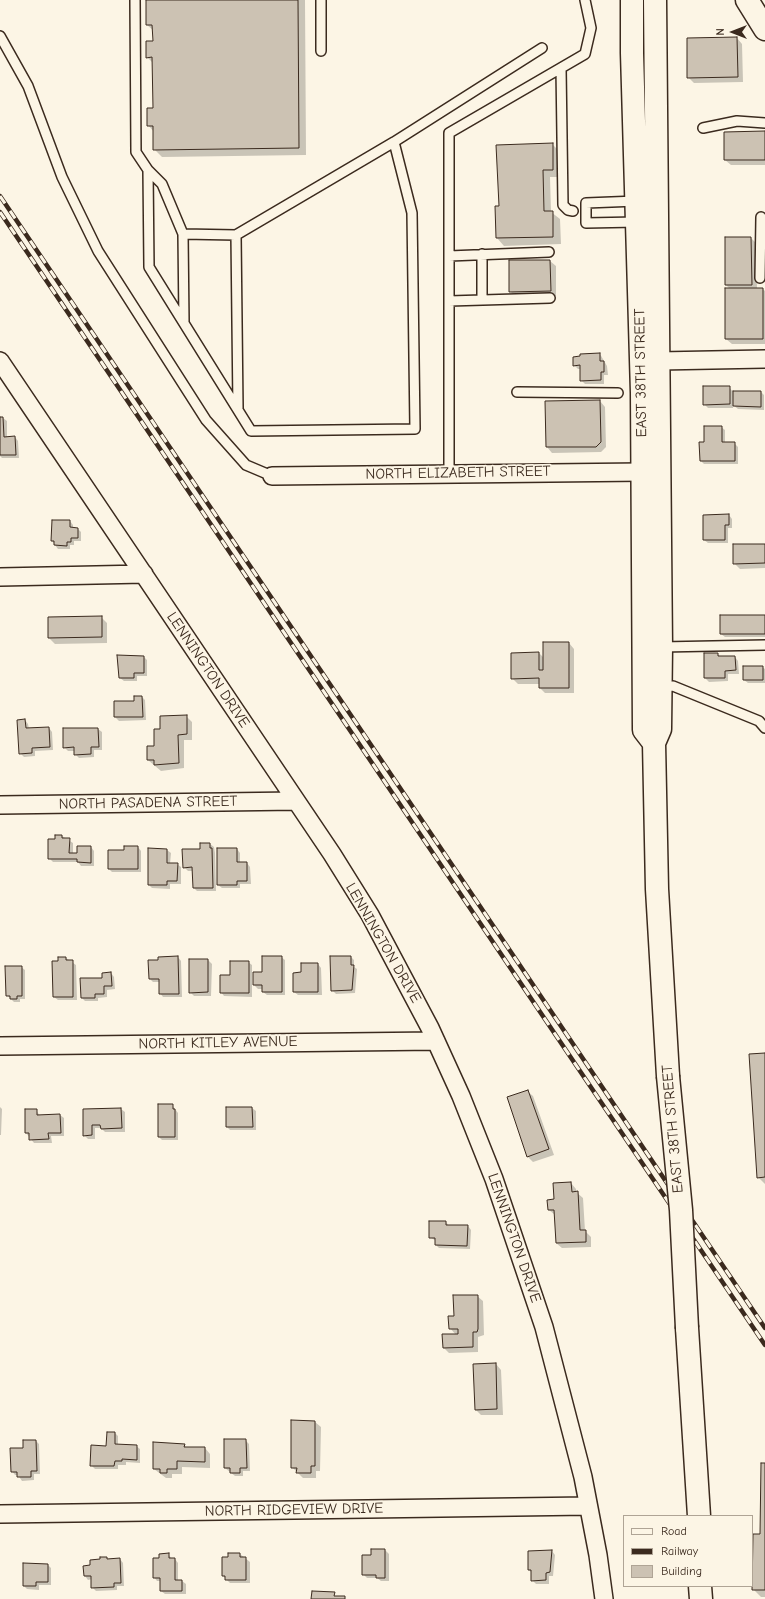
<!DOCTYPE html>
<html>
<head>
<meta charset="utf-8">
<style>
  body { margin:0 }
  #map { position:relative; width:765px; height:1599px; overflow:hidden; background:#fcf5e5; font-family:"Comic Neue",sans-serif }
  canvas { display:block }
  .legend { position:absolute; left:623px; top:1515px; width:130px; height:72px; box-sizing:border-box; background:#fcf5e5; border:1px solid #afa495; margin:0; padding:5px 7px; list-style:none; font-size:12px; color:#3b2a1e }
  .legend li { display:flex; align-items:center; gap:8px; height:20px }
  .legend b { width:20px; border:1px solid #afa495 }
  .north { position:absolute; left:713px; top:12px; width:40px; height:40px; -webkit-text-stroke:3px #fcf5e5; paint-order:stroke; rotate:270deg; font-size:11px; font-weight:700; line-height:16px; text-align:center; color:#3b2a1e }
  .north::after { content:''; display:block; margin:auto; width:14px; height:18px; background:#3b2a1e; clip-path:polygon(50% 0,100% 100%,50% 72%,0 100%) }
</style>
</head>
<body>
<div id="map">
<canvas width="765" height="1599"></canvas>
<ul class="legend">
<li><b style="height:5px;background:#fcf5e5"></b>Road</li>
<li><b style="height:5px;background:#3b2a1e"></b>Railway</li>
<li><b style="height:11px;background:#ccc2b3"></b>Building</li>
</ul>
<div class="north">N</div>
</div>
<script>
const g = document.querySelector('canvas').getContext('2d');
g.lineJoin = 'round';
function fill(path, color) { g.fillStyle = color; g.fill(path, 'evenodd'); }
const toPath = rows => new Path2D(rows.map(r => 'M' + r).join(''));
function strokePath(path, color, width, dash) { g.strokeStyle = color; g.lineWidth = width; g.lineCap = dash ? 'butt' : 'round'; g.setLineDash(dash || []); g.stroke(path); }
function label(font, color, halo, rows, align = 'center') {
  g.font = font + ' "Comic Neue",sans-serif'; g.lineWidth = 3.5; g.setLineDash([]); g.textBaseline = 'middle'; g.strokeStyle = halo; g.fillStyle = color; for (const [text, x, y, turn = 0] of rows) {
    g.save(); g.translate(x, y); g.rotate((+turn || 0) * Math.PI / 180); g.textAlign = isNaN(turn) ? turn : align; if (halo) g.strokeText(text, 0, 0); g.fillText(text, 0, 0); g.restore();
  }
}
const shadow = toPath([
  [147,0,305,0,306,155,162,157,154,149,154,132,148,125,154,109,153,63,147,57,154,42,154,31,147,25],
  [737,38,742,44,743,82,694,83,688,77],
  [765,132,765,165,731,165,725,160],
  [552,144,560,152,560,177,550,177,551,212,560,219,561,244,504,246,497,238,496,207,500,207],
  [751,238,756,243,757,289,763,289,765,291,765,344,732,344,726,339,730,289,726,285],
  [550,261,556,266,556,296,516,297,510,291],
  [600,354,607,366,608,375,604,375,604,384,585,384,581,380,581,369,578,369,574,365],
  [729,387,733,392,761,392,764,395,764,410,738,409,733,405,733,408,708,408,704,404],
  [600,401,605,407,606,447,601,452,552,453,547,447],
  [0,418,3,418,7,421,7,438,15,437,18,441,19,458,2,458,0,456],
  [721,427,725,430,725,443,734,443,738,447,738,464,704,464,701,461],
  [729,515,732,519,732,528,728,528,728,543,708,543,704,540],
  [70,521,73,525,73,528,77,528,81,532,81,541,74,541,74,545,70,545,70,549,58,549,52,541],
  [765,545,765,568,740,569,734,563],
  [765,616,765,637,725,637,721,634],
  [101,617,107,623,107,643,55,644,49,638,49,618],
  [569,643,574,649,574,693,545,693,540,688,540,684,518,684,512,678,539,653,544,658],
  [705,654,717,654,721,657,735,657,738,661,739,674,728,674,728,681,709,682,705,678],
  [144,657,147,660,147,676,137,676,137,681,124,681,120,678],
  [762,667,765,669,765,683,748,683,744,680],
  [142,697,145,700,146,720,119,721,115,717],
  [186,716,192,722,192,740,184,740,184,768,161,771,148,760,161,730],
  [25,720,28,724,29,729,49,728,52,732,53,750,35,751,35,756,24,757,20,753],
  [98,729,102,732,102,750,94,750,94,757,79,758,75,754,75,751,68,751,64,747],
  [62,836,73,843,73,854,78,854,91,847,94,851,94,866,81,866,78,862,53,862,49,858,56,840],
  [201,844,210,844,214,847,215,853,216,891,197,891,194,888,193,871,188,871,184,867,201,850],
  [138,847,141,851,141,872,112,872,109,869,125,851],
  [149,849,167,850,171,853,170,864,177,864,181,867,181,884,170,884,170,889,152,888,149,885],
  [237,849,240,853,240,863,247,863,250,867,251,884,240,884,240,888,222,888,218,885],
  [178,957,181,961,182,997,163,997,160,993,160,982,153,982,150,979,159,961],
  [281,957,285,960,285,995,267,995,263,992,263,989,258,989,254,985,263,973],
  [351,957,354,960,354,967,357,969,355,993,336,994,332,990],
  [66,958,76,965,77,1000,58,1000,54,997,59,962],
  [190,960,208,960,212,964,211,996,194,996,190,992],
  [248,962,252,965,252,997,224,996,221,992,231,976],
  [318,964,321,968,322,995,298,995,294,992],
  [21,967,25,970,25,999,20,999,20,1002,14,1002,7,995],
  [111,973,114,977,115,989,107,990,107,997,98,998,98,1001,85,1001,82,998],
  [765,1054,765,1184,758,1177],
  [527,1091,533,1096,554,1155,533,1162,528,1157],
  [172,1105,178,1113,178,1140,162,1140,159,1137],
  [0,1107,2,1109,1,1135,0,1135],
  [227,1108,252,1108,256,1111,256,1130,230,1130,227,1127],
  [121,1109,125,1112,125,1132,105,1132,101,1128,95,1128,95,1139,88,1139,84,1135,84,1110],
  [36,1110,40,1116,60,1115,64,1118,64,1136,51,1136,52,1143,34,1143,26,1133],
  [571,1183,576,1189,576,1192,583,1198,585,1231,591,1237,591,1247,562,1248,556,1243,555,1215,549,1210,555,1200],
  [446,1222,449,1226,468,1226,471,1230,470,1249,439,1248,436,1245,436,1241,430,1237],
  [477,1296,483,1301,484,1335,478,1337,478,1352,449,1353,444,1348,456,1335,450,1328,455,1317],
  [496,1364,501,1370,503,1415,481,1415,476,1410],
  [315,1422,321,1427,320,1471,316,1471,316,1478,303,1478,292,1467],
  [115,1433,118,1436,118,1445,136,1446,140,1449,140,1463,126,1462,126,1465,118,1465,118,1469,95,1469,91,1465,107,1447],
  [245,1440,249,1444,250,1471,243,1471,243,1476,235,1476,225,1468],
  [36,1441,39,1444,40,1474,34,1474,34,1480,22,1481,18,1475,15,1475,12,1471,24,1448],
  [184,1445,187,1448,205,1448,210,1454,210,1468,182,1467,182,1474,172,1474,172,1478,166,1478,154,1469],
  [765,1464,765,1597,761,1597,753,1589,761,1535],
  [372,1550,385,1550,389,1554,389,1581,381,1581,377,1578,367,1578,363,1574,372,1556],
  [552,1551,555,1555,553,1576,549,1576,549,1584,536,1584,532,1580,532,1573,529,1570,529,1552],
  [168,1554,172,1559,175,1559,178,1563,178,1581,182,1581,186,1584,186,1594,165,1594,161,1591,161,1581,157,1581,154,1577],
  [240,1554,250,1562,250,1583,230,1583,223,1576,229,1558],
  [106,1558,108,1560,120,1559,123,1563,124,1586,117,1586,117,1590,96,1591,92,1587,92,1579,88,1580,85,1576,91,1566],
  [48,1565,51,1568,51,1585,39,1585,39,1590,27,1589,24,1586]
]);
const building = toPath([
  [146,0,298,0,299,148,153,150,153,126,147,126,147,108,153,108,152,57,146,58,146,41,153,41,152,25,146,25,146,0],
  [737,37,738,77,687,78,687,38,737,37],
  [765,131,765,160,724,160,724,132,765,131],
  [553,143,553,170,543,170,544,211,553,211,553,237,496,238,495,206,499,206,496,145,553,143],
  [725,237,751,237,752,285,725,285,725,237],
  [509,260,550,260,551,291,509,292,509,260],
  [725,288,763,288,763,339,725,339,725,288],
  [600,353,600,361,604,361,604,372,601,372,601,380,580,381,580,365,573,366,573,357,580,356,580,354,600,353],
  [703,386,730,386,730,404,703,405,703,386],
  [733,391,761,391,761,407,733,406,733,391],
  [600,400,601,442,596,447,546,447,545,401,600,400],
  [0,417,3,417,4,437,15,436,16,455,0,455,0,417],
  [704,426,722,426,722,442,735,442,735,461,700,461,699,442,704,442,704,426],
  [729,514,729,525,725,525,725,540,703,540,703,515,729,514],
  [52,520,70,520,70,527,78,528,78,538,71,538,71,542,67,542,67,546,54,545,54,541,51,541,52,520],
  [733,544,765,544,765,563,733,564,733,544],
  [720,615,765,615,765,634,720,634,720,615],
  [102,616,102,637,48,638,48,617,102,616],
  [543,642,569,642,569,688,539,688,539,678,511,679,511,653,539,652,539,670,543,670,543,642],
  [704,653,718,653,718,656,735,656,736,670,725,671,725,678,704,678,704,653],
  [117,655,144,656,144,673,134,673,134,678,119,678,117,655],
  [743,666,763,666,763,680,743,680,743,666],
  [134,696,142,696,143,717,114,717,114,701,134,701,134,696],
  [187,715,187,734,178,735,179,763,154,765,154,760,147,760,147,746,154,746,154,729,160,729,160,716,187,715],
  [25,719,26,728,49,727,50,747,32,748,32,753,19,754,17,720,25,719],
  [63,728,98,728,99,747,91,747,91,754,74,755,74,747,63,748,63,728],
  [55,835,62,835,62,838,70,838,69,853,77,853,77,846,91,846,91,863,77,862,77,859,48,859,48,839,55,839,55,835],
  [200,843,210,843,210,848,212,848,213,888,193,888,192,867,183,868,182,849,200,849,200,843],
  [124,846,138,846,138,869,108,869,108,850,124,850,124,846],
  [148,848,167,849,167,863,178,863,177,881,167,881,167,885,148,885,148,848],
  [217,848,237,848,237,862,247,862,247,881,237,881,237,885,217,885,217,848],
  [178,956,179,994,159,994,159,979,149,979,148,960,158,960,158,957,178,956],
  [262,956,282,956,282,992,262,992,262,985,253,985,253,972,262,972,262,956],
  [330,956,351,956,351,965,354,965,352,990,331,991,330,956],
  [58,957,66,957,66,960,73,960,73,997,53,997,52,961,58,961,58,957],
  [189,959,208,959,208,992,189,993,189,959],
  [230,961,249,961,249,993,220,993,220,975,230,975,230,961],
  [301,963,318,963,318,992,293,992,293,973,301,972,301,963],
  [5,966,22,966,22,996,17,996,17,999,10,999,10,996,6,996,5,966],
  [111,972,112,986,104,986,104,994,95,994,95,998,81,998,80,978,102,978,102,973,111,972],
  [765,1053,765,1177,757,1178,749,1054,765,1053],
  [528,1090,549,1149,527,1157,507,1097,528,1090],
  [158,1104,173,1104,173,1109,175,1109,175,1137,158,1137,158,1104],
  [226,1107,252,1107,253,1127,226,1127,226,1107],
  [121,1108,122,1128,101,1129,100,1125,92,1125,92,1135,83,1136,83,1109,121,1108],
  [25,1109,37,1109,37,1115,60,1114,61,1133,48,1133,49,1139,29,1140,29,1133,25,1133,25,1109],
  [571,1182,572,1192,578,1191,580,1230,586,1230,586,1242,556,1243,554,1210,548,1210,547,1200,554,1199,553,1183,571,1182],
  [429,1221,446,1221,446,1225,468,1225,467,1246,435,1245,435,1238,429,1238,429,1221],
  [453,1295,478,1295,478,1329,477,1332,473,1332,473,1347,443,1348,442,1334,458,1334,458,1329,449,1329,448,1316,454,1316,453,1295],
  [496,1363,497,1409,475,1410,473,1364,496,1363],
  [291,1420,315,1421,315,1466,311,1466,311,1473,296,1473,297,1468,291,1468,291,1420],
  [107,1432,115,1432,115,1444,137,1445,137,1460,122,1459,122,1461,115,1461,114,1466,90,1466,91,1445,106,1446,107,1432],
  [224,1439,246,1439,247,1468,240,1468,240,1473,230,1473,230,1468,224,1468,224,1439],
  [23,1440,36,1440,37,1471,31,1471,31,1477,17,1477,17,1472,11,1472,10,1448,23,1448,23,1440],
  [153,1442,185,1444,184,1447,205,1447,205,1462,177,1461,177,1469,167,1469,167,1473,160,1473,160,1469,153,1469,153,1442],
  [761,1463,765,1463,765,1590,752,1590,753,1534,760,1534,761,1463],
  [371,1549,385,1549,385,1578,376,1578,376,1575,362,1575,362,1555,371,1555,371,1549],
  [552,1550,550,1572,546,1573,546,1580,531,1581,531,1570,528,1570,528,1551,552,1550],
  [169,1553,169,1558,175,1558,175,1580,182,1580,182,1591,160,1591,160,1578,153,1578,153,1558,159,1558,159,1554,169,1553],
  [228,1553,240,1553,240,1557,246,1557,246,1580,225,1580,225,1576,222,1576,222,1557,228,1557,228,1553],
  [100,1557,107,1557,107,1559,120,1558,121,1583,114,1583,114,1587,91,1588,91,1576,84,1576,83,1566,90,1565,90,1560,100,1559,100,1557],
  [23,1563,48,1564,48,1582,36,1582,36,1586,23,1586,23,1563],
  [312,1591,335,1592,334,1596,345,1596,345,1599,311,1599,312,1591]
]);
const service = toPath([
  [135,0,136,152,148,170,149,267,251,431,415,429,412,213,394,142,542,48],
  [321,0,321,51],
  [0,36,28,86,62,177,98,251,206,420,246,465,272,476],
  [561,68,563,205,568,210,573,211],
  [703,128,737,121,765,123],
  [148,170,162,184,183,234,236,235,238,408],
  [637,201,586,203,586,223,637,222],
  [183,234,184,323],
  [236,235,394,142],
  [482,254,482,300],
  [449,256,549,252],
  [760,278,761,217],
  [449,301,550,298],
  [517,392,618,393],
  [449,474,449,133,585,54,591,28,585,0],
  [661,647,765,645],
  [661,687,673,686,759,721,765,728]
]);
const minor = toPath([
  [0,361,332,854,370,915,430,1028,461,1096,494,1179,544,1327,583,1477,598,1555,604,1599],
  [659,361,765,359],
  [272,476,643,472],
  [0,577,144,574],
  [0,805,296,801],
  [0,1046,436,1041],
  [0,1514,588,1506]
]);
const secondary = toPath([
  [747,0,765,29]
]);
const primary = toPath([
  [632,0,632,53,642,393,644,730,654,743],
  [655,0,661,647,660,729,654,743,657,889,668,1076],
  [687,1328,699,1516],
  [700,1586,701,1599]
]);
const rail = toPath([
  [0,196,765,1328],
  [0,212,765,1345]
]);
const primaryBridge = toPath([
  [668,1076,681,1210,687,1328]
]);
const streetNames = [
  ["EAST 38TH STREET",641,373,-91],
  ["NORTH ELIZABETH STREET",458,473,-1],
  ["LENNINGTON DRIVE",208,670,56],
  ["NORTH PASADENA STREET",148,803,-1],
  ["LENNINGTON DRIVE",383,943,60],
  ["NORTH KITLEY AVENUE",218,1043,-1],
  ["EAST 38TH STREET",673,1129,-95],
  ["LENNINGTON DRIVE",514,1238,71],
  ["NORTH RIDGEVIEW DRIVE",294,1510,-1]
];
fill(shadow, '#0003');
fill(building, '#ccc2b3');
strokePath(building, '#3b2a1e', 1);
strokePath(service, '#3b2a1e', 12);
strokePath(minor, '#3b2a1e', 20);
strokePath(secondary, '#3b2a1e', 25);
strokePath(primary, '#3b2a1e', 25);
strokePath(service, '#fcf5e5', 9);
strokePath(minor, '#fcf5e5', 17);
strokePath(secondary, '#fcf5e5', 22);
strokePath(primary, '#fcf5e5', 22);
strokePath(rail, '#3b2a1e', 4.5);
strokePath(rail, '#fcf5e5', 3, [9]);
strokePath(primaryBridge, '#3b2a1e', 25, []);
strokePath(primaryBridge, '#fcf5e5', 22);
label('15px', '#3b2a1e', '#fcf5e5', streetNames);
</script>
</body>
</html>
